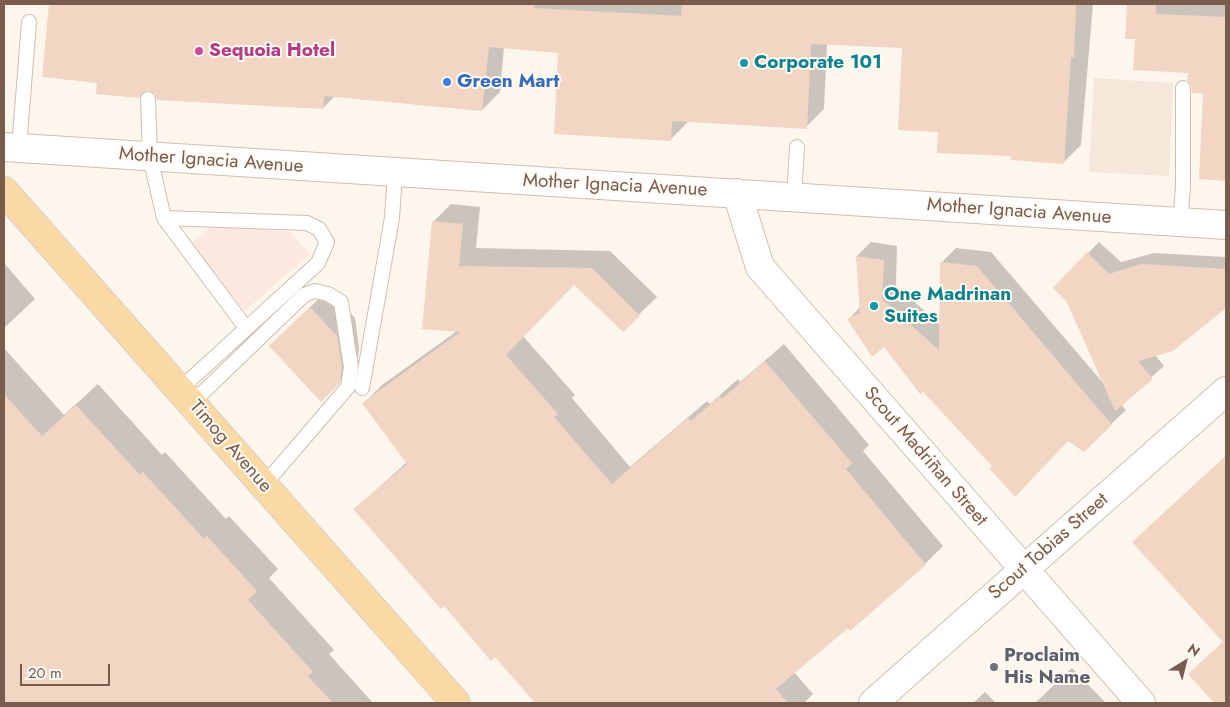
<!DOCTYPE html>
<html>
<head>
<meta charset="utf-8">
<style>
  body { margin:0 }
  #map { position:relative; width:1230px; height:707px; overflow:hidden; background:#fdf6ec; font-family:Jost,sans-serif }
  canvas { display:block }
  .frame { position:absolute; inset:0; border:5px solid #7a5c4d; pointer-events:none }
  .north { position:absolute; left:1160px; top:637px; width:50px; height:50px; -webkit-text-stroke:4px #fffaf3; paint-order:stroke; rotate:36deg; font-size:14px; font-weight:700; line-height:20px; text-align:center; color:#7a5c4d }
  .north::after { content:''; display:block; margin:auto; width:18px; height:22px; background:#7a5c4d; clip-path:polygon(50% 0,100% 100%,50% 72%,0 100%) }
  .scale { position:absolute; left:20px; top:664px; width:90px; height:22px; box-sizing:border-box; border:2px solid #7a5c4d; border-top:0; padding-left:6px; font-size:15px; line-height:18px; white-space:nowrap; color:#7a5c4d; -webkit-text-stroke:4px #fffaf3; paint-order:stroke }
</style>
</head>
<body>
<div id="map">
<canvas width="1230" height="707"></canvas>
<div class="frame"></div>
<div class="north">N</div>
<div class="scale">20 m</div>
</div>
<script>
const g = document.querySelector('canvas').getContext('2d');
g.lineJoin = 'round';
function fill(path, color) { g.fillStyle = color; g.fill(path, 'evenodd'); }
const toPath = rows => new Path2D(rows.map(r => 'M' + r).join(''));
function strokePath(path, color, width, dash) { g.strokeStyle = color; g.lineWidth = width; g.lineCap = dash ? 'butt' : 'round'; g.setLineDash(dash || []); g.stroke(path); }
function label(font, color, halo, rows, align = 'center') {
  g.font = font + ' Jost,sans-serif'; g.lineWidth = 4; g.setLineDash([]); g.textBaseline = 'middle'; g.strokeStyle = halo; g.fillStyle = color; for (const [text, x, y, turn = 0] of rows) {
    g.save(); g.translate(x, y); g.rotate((+turn || 0) * Math.PI / 180); g.textAlign = isNaN(turn) ? turn : align; if (halo) g.strokeText(text, 0, 0); g.fillText(text, 0, 0); g.restore();
  }
}
const residential = toPath([
  [1094,78,1173,83,1169,176,1089,172]
]);
const commercial = toPath([
  [213,225,290,232,310,254,245,311,189,246]
]);
const shadow = toPath([
  [51,4,1093,4,1081,145,1063,163,1012,155,939,130,903,47,827,44,824,109,806,127,689,121,671,139,559,52,504,47,500,92,482,110,335,96,323,108,156,93,148,89,139,97,98,82,43,76],
  [1128,4,1226,4,1226,179,1200,178,1204,93,1189,71,1136,38,1126,37],
  [451,204,480,207,476,248,610,251,657,297,623,330,574,283,523,336,575,395,572,398,630,467,707,401,710,404,738,379,740,382,784,344,869,445,863,451,943,546,925,564,794,672,813,694,804,703,538,703,495,655,444,605,355,509,407,462,364,403,382,385,457,331,433,222],
  [871,242,897,246,896,285,940,325,942,262,956,248,991,252,1104,384,1068,301,1054,288,1099,242,1121,262,1154,253,1226,257,1226,307,1172,350,1155,355,1164,366,1121,404,1126,410,1084,450,1068,440,993,465,885,345,849,319,860,307,857,256],
  [4,263,35,299,4,328],
  [328,290,355,318,359,349,357,364,321,400,288,328],
  [4,348,64,415,98,384,162,455,165,452,226,519,229,516,278,569,269,578,334,650,329,654,373,703,154,703,158,699,149,703,4,703],
  [1226,456,1226,703,1216,703,1189,674,1224,641,1152,524],
  [1072,668,1106,703,1035,703],
  [985,692,996,703,973,703]
]);
const building = toPath([
  [49,4,535,4,534,8,681,16,682,4,1076,4,1074,57,1071,57,1064,164,1011,160,1011,156,937,153,938,132,898,130,902,48,811,44,807,129,672,121,671,141,554,134,558,53,489,47,482,111,324,96,323,109,157,100,155,94,148,90,143,92,139,98,96,94,97,83,42,77],
  [1127,4,1156,4,1156,14,1226,17,1226,181,1199,179,1203,94,1192,93,1191,84,1187,80,1188,73,1133,70,1135,39,1125,39],
  [432,221,463,224,459,266,592,268,640,316,623,332,574,285,506,355,558,414,554,417,612,484,688,418,691,421,720,396,722,399,765,361,852,463,846,469,926,565,850,631,848,628,776,689,788,703,535,703,495,657,491,661,444,606,441,609,353,509,407,464,362,403,460,332,422,329],
  [1087,252,1109,274,1141,264,1226,269,1226,308,1173,351,1138,361,1153,379,1115,411,1067,302,1053,288],
  [856,256,884,260,882,299,939,350,940,262,977,266,1112,425,1084,452,1068,441,1015,497,989,468,992,466,950,421,923,392,920,394,884,347,872,357,847,319,860,313],
  [310,307,337,336,342,367,340,383,321,402,269,346],
  [4,394,42,436,76,405,140,475,143,472,204,539,207,536,257,591,248,600,313,672,308,676,333,703,4,703],
  [1226,456,1226,703,1214,703,1188,674,1223,642,1132,542]
]);
const service = toPath([
  [148,99,150,157,164,218,246,328],
  [19,148,29,22],
  [794,197,797,147],
  [164,218,307,223,319,229,327,242,318,263,179,390],
  [1180,223,1183,187,1183,88],
  [362,388,392,218,395,174],
  [192,403,304,295,315,291,328,294,341,302,351,367,348,387,264,485]
]);
const minor = toPath([
  [737,193,760,267,1141,703]
]);
const tertiary = toPath([
  [4,147,1226,225],
  [873,703,1226,391]
]);
const primary = toPath([
  [4,191,456,703]
]);
const markers = [
  [199,51,5,"#d1479c"],
  [744,63,5,"#0f9aa8"],
  [447,82,5,"#3f7fe0"],
  [874,306,5,"#0f9aa8"],
  [994,667,5,"#6b7280"]
];
const hotelNames = [
  ["Sequoia Hotel",209,51]
];
const cultureNames = [
  ["Corporate 101",754,63],
  ["One Madrinan",884,295],
  ["Suites",884,317]
];
const shopNames = [
  ["Green Mart",457,82]
];
const streetNames = [
  ["Mother Ignacia Avenue",211,161,4],
  ["Mother Ignacia Avenue",615,186,3],
  ["Mother Ignacia Avenue",1019,212,4],
  ["Timog Avenue",230,447,49],
  ["Scout Madriñan Street",925,457,49],
  ["Scout Tobias Street",1049,547,-41]
];
const worshipNames = [
  ["Proclaim",1004,656],
  ["His Name",1004,678]
];
fill(residential, '#f5e8da');
fill(commercial, '#fde8e0');
fill(shadow, '#0003');
fill(building, '#f3d5c3');
strokePath(service, '#d1beb0', 16);
strokePath(minor, '#d1beb0', 30);
strokePath(tertiary, '#d1beb0', 30);
strokePath(primary, '#dad1cd', 30);
strokePath(service, '#fff', 14);
strokePath(minor, '#fff', 28);
strokePath(tertiary, '#fff', 28);
strokePath(primary, '#fbd9a5', 28);
for (const [x, y, r, color] of markers) { const dot = new Path2D(); dot.arc(x, y, r, 0, 2 * Math.PI); g.fillStyle = color; g.fill(dot); strokePath(dot, '#fffaf3', 2); }
label('bold 19px', '#b23c85', '#fffaf3', hotelNames, 'left');
label('bold 19px', '#0d838f', '#fffaf3', cultureNames, 'left');
label('bold 19px', '#366cbe', '#fffaf3', shopNames, 'left');
label('19px', '#7a5c4d', '#fffaf3', streetNames);
label('bold 19px', '#5b616d', '#fffaf3', worshipNames, 'left');
</script>
</body>
</html>
